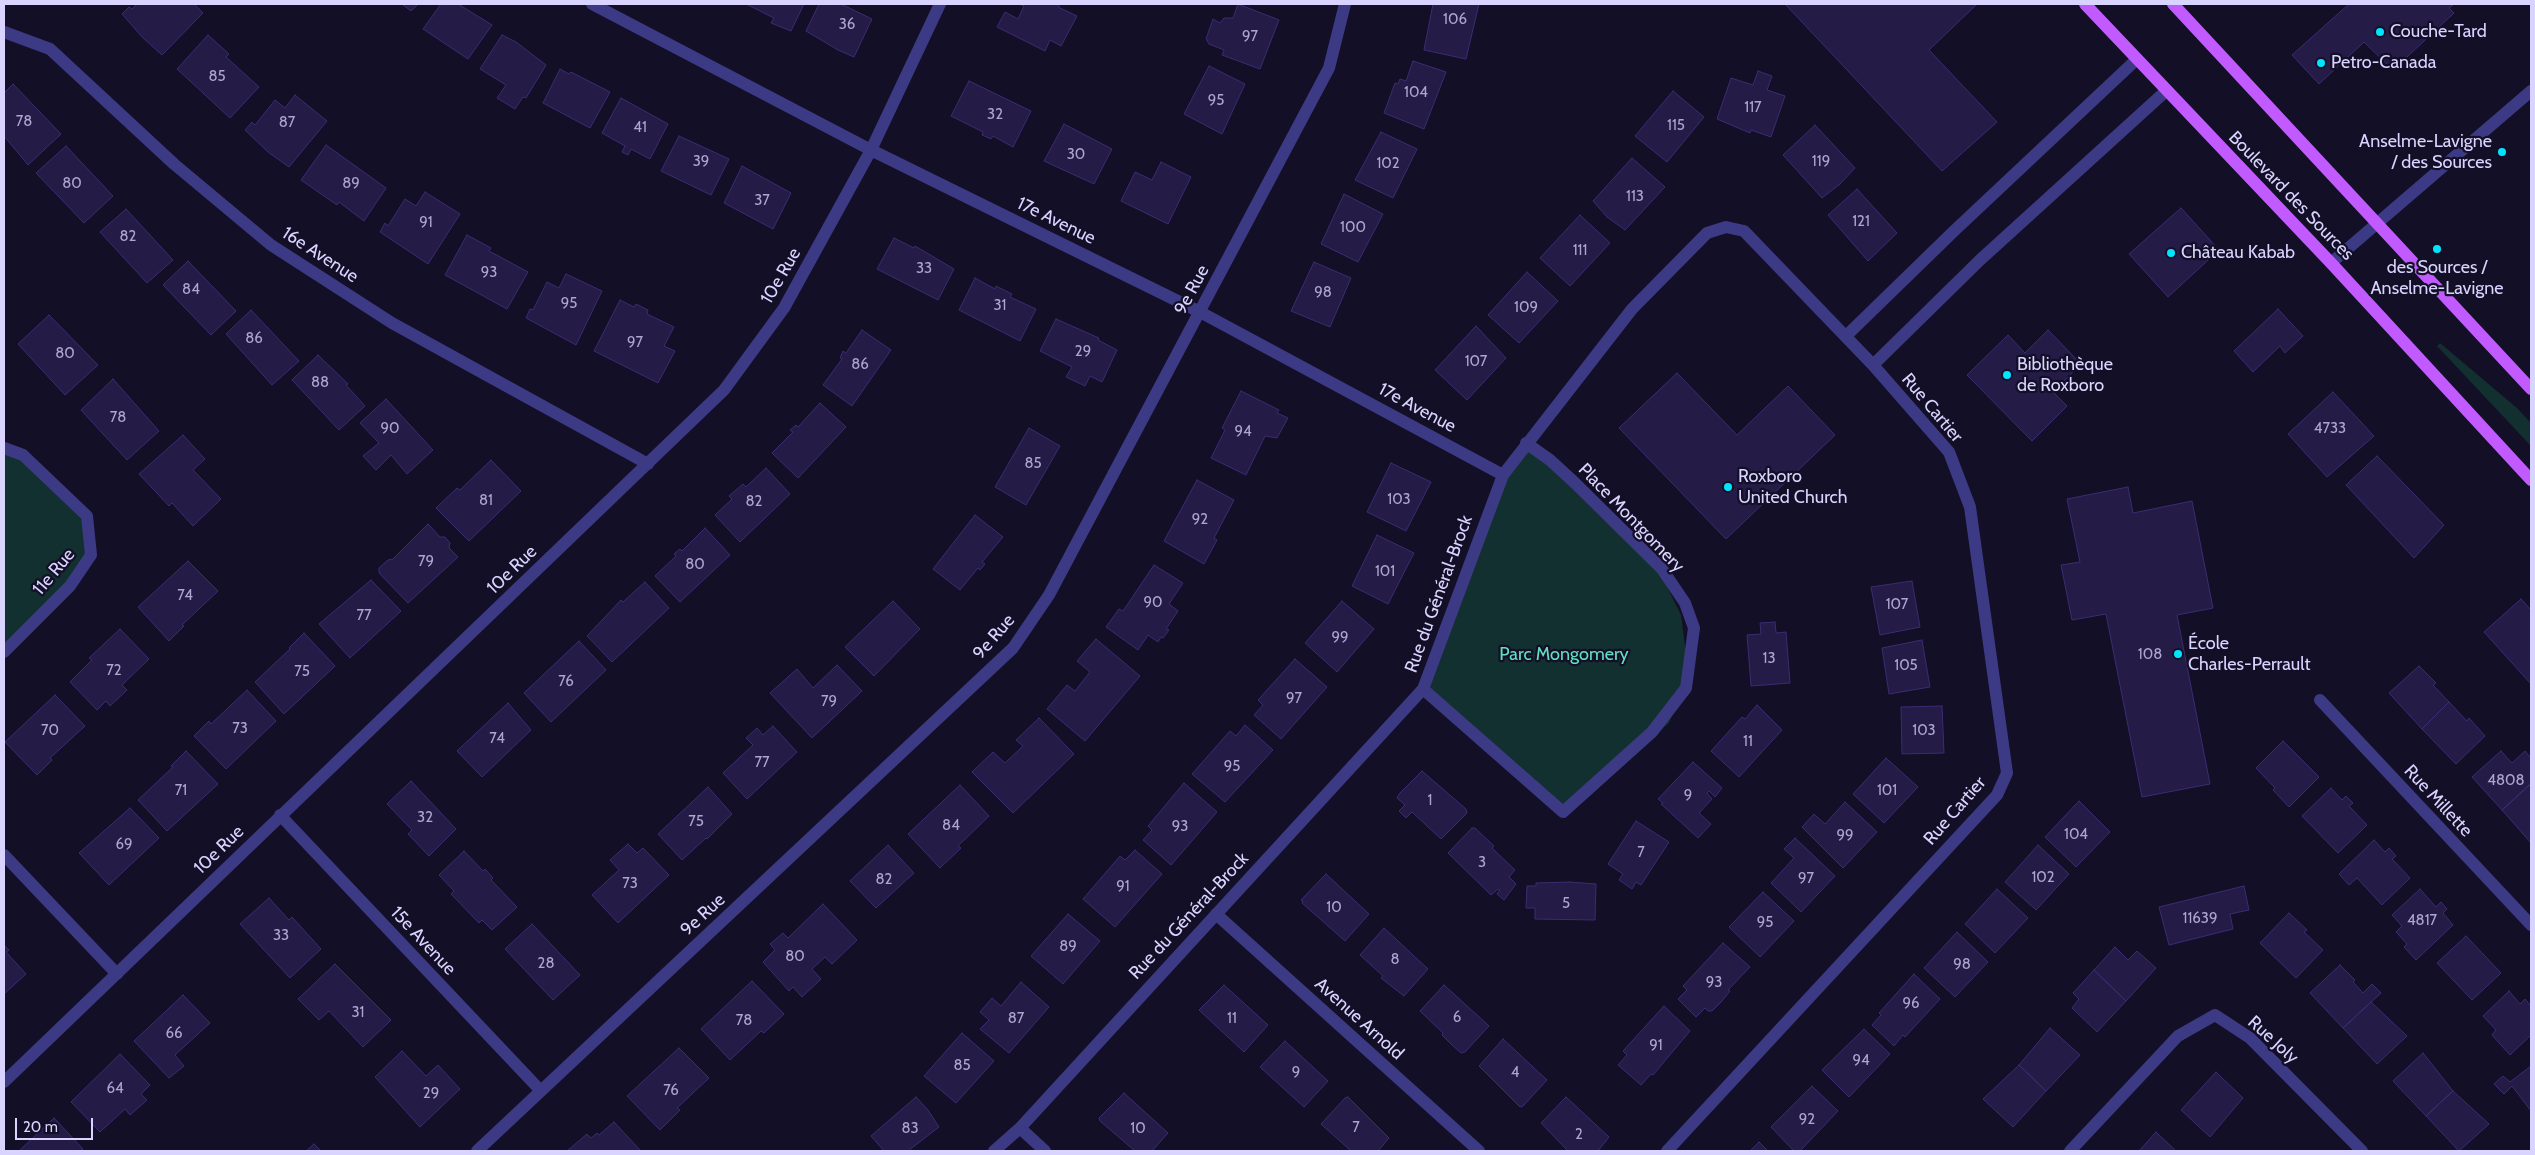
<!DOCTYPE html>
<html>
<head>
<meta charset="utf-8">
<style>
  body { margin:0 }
  #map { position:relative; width:2535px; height:1155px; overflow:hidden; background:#130f26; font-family:Cabin,sans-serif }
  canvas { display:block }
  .frame { position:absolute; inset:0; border:5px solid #d9d4ff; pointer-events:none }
  .scale { position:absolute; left:15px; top:1118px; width:78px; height:22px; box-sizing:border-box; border:2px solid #d9d4ff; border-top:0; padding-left:6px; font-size:15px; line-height:18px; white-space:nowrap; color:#d9d4ff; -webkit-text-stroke:4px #130f26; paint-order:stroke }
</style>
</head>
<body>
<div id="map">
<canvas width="2535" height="1155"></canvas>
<div class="frame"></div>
<div class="scale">20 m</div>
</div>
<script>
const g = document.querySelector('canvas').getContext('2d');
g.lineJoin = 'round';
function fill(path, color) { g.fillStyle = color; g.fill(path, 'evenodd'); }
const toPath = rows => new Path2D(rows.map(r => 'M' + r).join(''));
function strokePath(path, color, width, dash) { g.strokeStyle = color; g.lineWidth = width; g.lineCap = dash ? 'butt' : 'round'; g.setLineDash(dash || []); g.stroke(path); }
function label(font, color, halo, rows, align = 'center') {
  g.font = font + ' Cabin,sans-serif'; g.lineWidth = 4.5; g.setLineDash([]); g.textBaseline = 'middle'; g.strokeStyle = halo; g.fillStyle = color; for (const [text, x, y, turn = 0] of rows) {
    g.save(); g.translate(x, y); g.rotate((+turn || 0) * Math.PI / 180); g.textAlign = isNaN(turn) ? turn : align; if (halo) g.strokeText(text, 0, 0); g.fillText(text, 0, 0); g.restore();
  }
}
const green = toPath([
  [2440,343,2517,408,2531,423,2531,446,2437,346],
  [1526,443,1659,570,1681,615,1689,676,1669,723,1570,808,1550,804,1423,689,1503,475],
  [4,448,23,455,87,516,90,548,70,586,4,652]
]);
const building = toPath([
  [137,4,194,4,203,13,162,55,143,38,122,14,129,7,132,9,137,4],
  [402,4,418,4,411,11,402,4],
  [441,4,458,4,492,25,468,59,423,29,441,4],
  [746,4,804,4,791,31,771,23,774,18,746,4],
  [819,4,841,4,872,19,854,57,838,50,806,31,819,4],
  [1019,4,1060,4,1058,7,1077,16,1061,46,1050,40,1045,51,997,27,1005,12,1018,19,1024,6,1019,4],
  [1238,4,1279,20,1260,69,1222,55,1224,50,1209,44,1206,39,1213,19,1220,23,1224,18,1233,18,1238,4],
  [1433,4,1479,4,1466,59,1424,50,1433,4],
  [1785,4,1977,4,1929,50,1997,122,1942,171,1785,4],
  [2349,4,2454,4,2449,8,2454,13,2393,70,2364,42,2319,84,2292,55,2349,4],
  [208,35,229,54,226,57,259,87,230,118,177,69,208,35],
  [502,35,516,42,546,65,526,98,523,97,515,109,497,98,506,85,480,69,502,35],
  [1413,61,1446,72,1424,129,1384,113,1395,83,1398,84,1400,79,1406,81,1413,61],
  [1209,66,1245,84,1222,134,1184,114,1209,66],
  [560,69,569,74,571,72,610,92,590,128,543,103,560,69],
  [1758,71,1772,76,1767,90,1785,96,1771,137,1751,130,1750,133,1717,119,1731,78,1753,85,1758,71],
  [969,81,1031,111,1013,147,993,136,991,139,982,135,983,132,951,116,969,81],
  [13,84,61,134,28,165,4,136,4,93,13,84],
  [1673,91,1704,117,1667,162,1635,136,1673,91],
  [295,95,327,121,289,167,268,152,245,130,252,122,255,125,275,100,285,108,295,95],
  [621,98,668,124,650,159,631,149,628,155,622,152,625,146,602,133,621,98],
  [1064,124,1112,149,1094,184,1044,161,1064,124],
  [1815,125,1855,168,1840,184,1822,198,1783,155,1815,125],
  [1381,132,1417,149,1393,198,1355,180,1381,132],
  [679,136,729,159,711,195,661,171,679,136],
  [326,145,386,188,364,221,339,202,337,205,301,180,326,145],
  [66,146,113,196,84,223,36,173,66,146],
  [1632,158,1665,187,1625,230,1607,217,1593,201,1632,158],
  [1161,162,1191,177,1168,224,1121,201,1135,172,1152,180,1161,162],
  [742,166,791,193,773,229,724,203,742,166],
  [1857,189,1897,233,1868,261,1828,215,1857,189],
  [425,192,460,214,428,264,380,232,385,223,388,226,405,199,416,206,425,192],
  [1344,194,1383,214,1358,262,1321,244,1344,194],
  [2181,208,2219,250,2168,297,2129,254,2181,208],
  [126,209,173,260,147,283,100,232,126,209],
  [1580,215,1610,243,1570,286,1540,258,1580,215],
  [467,235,491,248,489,251,528,272,507,309,445,275,467,235],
  [894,238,914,248,915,246,954,269,938,300,877,269,894,238],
  [188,261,236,311,211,335,163,285,188,261],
  [1314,262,1351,278,1330,327,1291,311,1314,262],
  [1527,272,1558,301,1519,343,1488,315,1527,272],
  [566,274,602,291,576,345,526,318,530,309,533,310,547,282,559,288,566,274],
  [975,278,995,289,996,286,1012,294,1010,297,1036,309,1020,341,959,310,975,278],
  [620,300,634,307,636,304,648,310,647,314,674,327,664,346,675,351,658,383,594,351,620,300],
  [2278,309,2303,336,2285,353,2280,346,2253,372,2234,351,2278,309],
  [251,310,299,361,272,385,226,334,251,310],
  [49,315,98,365,65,395,18,344,49,315],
  [1056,319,1099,338,1098,340,1117,350,1102,382,1090,376,1085,386,1066,377,1072,367,1040,351,1056,319],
  [1476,326,1506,358,1467,400,1435,370,1476,326],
  [862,330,891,350,852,406,823,385,842,359,840,358,843,351,846,353,862,330],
  [2048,330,2081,364,2053,392,2067,406,2032,441,1967,375,2008,335,2025,353,2048,330],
  [318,355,348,384,346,385,365,406,339,430,292,380,318,355],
  [1677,373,1737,435,1788,386,1835,435,1726,539,1619,428,1677,373],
  [113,379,159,431,127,460,81,410,113,379],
  [1241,391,1279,410,1277,413,1288,418,1277,438,1265,436,1246,475,1211,458,1225,430,1222,428,1241,391],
  [2333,392,2374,436,2327,477,2288,434,2333,392],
  [386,399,433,450,407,474,391,455,376,470,363,456,379,443,360,423,386,399],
  [820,403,846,427,798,478,772,453,793,432,790,430,796,425,798,427,820,403],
  [1029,428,1060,446,1026,505,995,487,1029,428],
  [183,435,205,459,193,470,221,499,193,526,172,503,169,506,139,474,183,435],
  [2377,456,2444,525,2414,558,2346,485,2377,456],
  [491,460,521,491,469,541,436,508,457,488,460,490,491,460],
  [1391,463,1431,482,1406,531,1367,512,1391,463],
  [766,468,790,494,740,542,715,515,732,499,729,496,743,484,746,487,766,468],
  [1197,480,1234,500,1214,538,1217,540,1204,564,1164,541,1197,480],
  [2128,487,2133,513,2192,501,2213,608,2177,615,2210,784,2142,797,2106,614,2072,620,2061,565,2080,562,2067,499,2128,487],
  [975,515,1003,537,982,562,985,564,980,570,978,568,960,590,933,569,975,515],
  [428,524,440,537,445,537,450,543,449,548,458,557,408,603,379,573,379,568,388,560,393,559,428,524],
  [705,528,730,555,680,602,655,576,676,556,674,554,680,549,682,551,705,528],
  [1377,535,1414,553,1388,604,1352,586,1377,535],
  [188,561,218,591,182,625,184,626,169,641,138,607,188,561],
  [1154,565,1183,583,1169,604,1178,611,1166,629,1169,630,1163,638,1161,637,1158,642,1148,635,1138,650,1106,627,1119,609,1123,611,1154,565],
  [371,580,401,611,350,658,319,624,371,580],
  [1912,581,1920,627,1880,635,1871,587,1912,581],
  [645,582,669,608,612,662,587,636,621,600,623,602,645,582],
  [2521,599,2531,610,2531,684,2484,632,2521,599],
  [893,601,920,629,874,676,845,647,893,601],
  [1342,601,1374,629,1337,672,1305,643,1342,601],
  [1775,622,1776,633,1786,632,1790,683,1751,686,1747,635,1761,634,1760,623,1775,622],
  [120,629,149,659,122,685,127,690,110,706,106,701,97,710,70,682,92,660,89,658,120,629],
  [304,633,335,666,284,714,255,682,290,649,289,648,304,633],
  [1096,639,1140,676,1085,741,1047,709,1067,685,1075,691,1090,672,1077,661,1096,639],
  [1922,640,1930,687,1889,694,1882,648,1922,640],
  [579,641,606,670,551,722,524,693,579,641],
  [1295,659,1327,687,1281,739,1254,715,1263,705,1258,700,1295,659],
  [837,665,862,691,812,738,770,693,797,669,813,688,837,665],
  [2419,666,2436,683,2433,685,2449,702,2422,729,2389,693,2419,666],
  [247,690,276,721,226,769,194,736,209,721,211,724,247,690],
  [55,695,85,726,50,758,52,760,37,775,5,742,55,695],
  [2449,702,2467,721,2469,718,2485,736,2456,764,2422,729,2449,702],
  [508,703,531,730,482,777,457,751,508,703],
  [1757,705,1782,730,1739,777,1711,751,1742,717,1745,719,1757,705],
  [1942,706,1944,753,1902,754,1901,707,1942,706],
  [1039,718,1074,754,1013,813,972,772,993,752,1005,763,1023,746,1016,740,1039,718],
  [1245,725,1273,750,1225,802,1192,774,1230,731,1236,736,1245,725],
  [773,726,797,752,747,799,723,773,753,745,746,738,757,728,763,735,773,726],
  [2283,741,2319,777,2289,807,2273,790,2275,788,2256,768,2283,741],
  [186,751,218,784,167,831,138,800,173,767,171,766,186,751],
  [2501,751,2512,763,2525,751,2531,758,2531,784,2502,810,2472,777,2501,751],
  [1886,758,1918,787,1884,823,1853,794,1886,758],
  [1693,762,1722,788,1715,797,1709,791,1707,793,1712,799,1699,813,1711,824,1698,838,1661,804,1663,803,1658,799,1693,762],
  [1422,771,1466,809,1467,813,1441,839,1412,812,1406,818,1399,811,1405,805,1397,798,1400,793,1422,771],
  [411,781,456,829,429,856,408,834,412,830,387,804,411,781],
  [1184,783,1217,812,1171,865,1143,840,1152,830,1148,826,1184,783],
  [960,785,989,816,958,846,961,848,940,868,908,834,960,785],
  [2529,785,2531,787,2531,843,2502,810,2529,785],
  [708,787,732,814,707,839,706,838,682,860,658,834,708,787],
  [2331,788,2342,800,2346,796,2353,803,2349,806,2367,825,2338,853,2302,816,2331,788],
  [2079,801,2110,832,2076,867,2045,837,2079,801],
  [1845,802,1877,832,1843,868,1802,827,1814,814,1825,824,1845,802],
  [130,808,159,838,109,885,79,853,130,808],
  [1636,821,1669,842,1641,885,1636,882,1632,889,1619,880,1623,874,1608,864,1636,821],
  [1472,828,1475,828,1494,846,1492,848,1515,870,1509,877,1516,884,1504,900,1497,894,1500,890,1498,889,1491,895,1448,853,1472,828],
  [1795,838,1835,876,1801,912,1771,883,1794,858,1784,849,1795,838],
  [2374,840,2385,852,2389,848,2396,856,2392,859,2410,878,2382,905,2357,878,2349,885,2339,874,2374,840],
  [628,844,637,853,643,848,669,875,618,923,592,895,619,870,610,860,628,844],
  [888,845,914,873,876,908,850,881,888,845],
  [2038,845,2069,874,2036,910,2005,882,2038,845],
  [1135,850,1162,874,1115,927,1083,899,1120,856,1125,860,1135,850],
  [464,851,483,871,485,869,493,878,491,880,517,907,492,930,482,920,479,923,451,894,454,891,439,875,464,851],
  [1326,874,1369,914,1345,941,1302,903,1303,901,1301,900,1326,874],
  [1569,882,1596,884,1595,920,1535,919,1535,908,1526,908,1527,886,1536,886,1536,883,1569,882],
  [2244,886,2249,910,2230,914,2233,929,2169,945,2159,907,2244,886],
  [1997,889,2028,918,1995,953,1965,924,1997,889],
  [2420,889,2436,907,2441,902,2447,909,2443,913,2453,925,2416,960,2404,947,2407,944,2396,932,2402,926,2392,915,2420,889],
  [1763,892,1794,921,1760,957,1729,927,1763,892],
  [269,898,289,920,292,917,321,949,290,978,240,924,269,898],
  [823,904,857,940,832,964,825,957,812,969,821,979,802,997,793,987,789,991,763,962,775,950,770,944,783,933,788,938,823,904],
  [2289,913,2307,930,2304,932,2323,950,2296,978,2260,943,2289,913],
  [1068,914,1100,941,1063,984,1031,956,1068,914],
  [532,924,580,975,553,1000,505,949,532,924],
  [1384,928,1428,969,1404,996,1381,978,1383,976,1360,955,1384,928],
  [1957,932,1988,962,1955,997,1924,968,1957,932],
  [2466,936,2501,973,2472,1000,2437,963,2466,936],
  [1723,943,1750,967,1728,990,1730,991,1721,1002,1712,1011,1708,1011,1705,1008,1696,1017,1678,999,1687,990,1683,986,1723,943],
  [4,945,9,950,6,952,26,974,4,994,4,945],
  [2115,947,2128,960,2137,951,2156,968,2126,1001,2094,970,2115,947],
  [335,964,391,1020,363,1047,329,1011,319,1020,298,999,335,964],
  [2340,965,2355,980,2353,982,2363,993,2372,984,2381,993,2343,1028,2310,993,2340,965],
  [2094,970,2126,1001,2097,1032,2072,1008,2079,999,2073,993,2094,970],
  [1914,974,1940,999,1905,1037,1903,1035,1894,1046,1872,1025,1881,1015,1879,1013,1914,974],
  [752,981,784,1014,764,1033,761,1031,730,1060,701,1029,752,981],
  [1021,982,1049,1007,1009,1053,980,1029,989,1020,980,1012,992,998,1001,1006,1021,982],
  [1224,985,1268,1025,1244,1052,1199,1010,1224,985],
  [1444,985,1489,1026,1465,1052,1461,1053,1451,1044,1442,1035,1443,1033,1420,1011,1444,985],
  [2509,991,2520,1004,2525,999,2531,1006,2531,1035,2510,1055,2492,1035,2496,1030,2483,1016,2509,991],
  [183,995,210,1023,175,1055,184,1066,169,1078,134,1041,183,995],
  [2371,1002,2407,1036,2377,1064,2343,1028,2371,1002],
  [1664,1006,1690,1031,1653,1075,1651,1074,1641,1085,1618,1065,1627,1055,1623,1051,1664,1006],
  [2050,1028,2080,1055,2046,1091,2019,1065,2050,1028],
  [1864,1029,1890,1054,1849,1097,1822,1070,1864,1029],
  [962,1033,994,1061,956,1103,924,1076,962,1033],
  [1503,1039,1547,1080,1523,1106,1520,1107,1479,1066,1503,1039],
  [1285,1041,1328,1081,1304,1107,1260,1067,1285,1041],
  [679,1048,709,1078,677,1108,680,1110,660,1130,627,1096,679,1048],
  [402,1051,426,1076,438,1065,460,1089,420,1127,375,1077,402,1051],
  [2423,1053,2453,1091,2426,1116,2393,1081,2423,1053],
  [120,1054,150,1085,141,1094,147,1100,130,1115,125,1109,100,1132,71,1102,120,1054],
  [2019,1065,2046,1091,2013,1127,1983,1099,2019,1065],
  [2531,1066,2531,1111,2512,1086,2504,1094,2494,1084,2503,1076,2510,1082,2531,1066],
  [2216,1072,2243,1098,2210,1137,2181,1110,2216,1072],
  [1812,1086,1838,1111,1800,1151,1794,1151,1771,1127,1812,1086],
  [2453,1091,2489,1124,2459,1151,2426,1116,2453,1091],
  [1124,1093,1168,1133,1152,1151,1135,1151,1100,1121,1099,1118,1124,1093],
  [916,1097,928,1110,939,1127,908,1151,884,1151,871,1136,916,1097],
  [1348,1097,1389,1138,1378,1151,1351,1151,1321,1124,1345,1098,1348,1097],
  [1566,1097,1609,1137,1598,1151,1568,1151,1541,1123,1566,1097],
  [54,1118,83,1149,81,1151,19,1151,54,1118],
  [614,1122,640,1150,639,1151,567,1151,587,1134,591,1138,597,1133,599,1135,614,1122],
  [2156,1132,2176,1151,2139,1151,2156,1132],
  [1759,1142,1768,1151,1750,1151,1759,1142],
  [314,1144,321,1151,306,1151,314,1144]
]);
const minor = toPath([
  [592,4,871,150,1200,312,1503,475],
  [4,32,50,49,174,164,271,245,392,323,648,464],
  [2331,263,2531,91],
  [1846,336,1954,231,2137,59],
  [1873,365,1980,260,2166,91],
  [4,448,23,455,87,516,91,555,70,586,4,652],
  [1423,689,1563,812,1652,732,1686,688,1694,628,1685,603,1662,569,1575,483,1550,460,1526,443],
  [2320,700,2531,925],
  [280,815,541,1091],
  [4,855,117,974],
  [1216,914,1479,1151],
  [4,1082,724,390,784,308,871,150,940,4],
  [1020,1128,1045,1151],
  [477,1151,1013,648,1049,595,1329,68,1345,4],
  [994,1151,1020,1128,1423,689,1503,475,1632,309,1707,233,1726,227,1744,231,1873,365,1949,452,1970,507,2007,773,1997,795,1667,1151],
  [2070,1151,2178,1036,2215,1015,2250,1038,2362,1151]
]);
const major = toPath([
  [2085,4,2331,263,2531,480],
  [2173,4,2531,389]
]);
const markers = [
  [2380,32,5,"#00e5ff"],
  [2321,63,5,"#00e5ff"],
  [2502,152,5,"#00e5ff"],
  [2437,249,5,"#00e5ff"],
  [2171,253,5,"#00e5ff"],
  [2007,375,5,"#00e5ff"],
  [1728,487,5,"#00e5ff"],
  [2178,654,5,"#00e5ff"]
];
const numberNames = [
  ["106",1455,20],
  ["36",847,25],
  ["97",1250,37],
  ["85",217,77],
  ["104",1416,93],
  ["95",1216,101],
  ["117",1753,108],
  ["32",995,115],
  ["78",24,122],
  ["87",287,123],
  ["115",1676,126],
  ["41",640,128],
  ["30",1076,155],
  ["39",701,162],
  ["119",1821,162],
  ["102",1388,164],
  ["80",72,184],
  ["89",351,184],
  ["113",1635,197],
  ["37",762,201],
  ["121",1861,222],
  ["91",426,223],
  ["100",1353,228],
  ["82",128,237],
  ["111",1580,251],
  ["33",924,269],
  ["93",489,273],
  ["84",191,290],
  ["98",1323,293],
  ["95",569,304],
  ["31",1000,306],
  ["109",1526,308],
  ["86",254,339],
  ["97",635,343],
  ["29",1083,352],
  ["80",65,354],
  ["107",1476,362],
  ["86",860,365],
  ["88",320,383],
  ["78",118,418],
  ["90",390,429],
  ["4733",2330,429],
  ["94",1243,432],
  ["85",1033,464],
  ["103",1399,500],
  ["81",486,501],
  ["82",754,502],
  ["92",1200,520],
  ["79",426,562],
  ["80",695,565],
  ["101",1385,572],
  ["74",185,596],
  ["90",1153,603],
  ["107",1897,605],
  ["77",364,616],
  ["99",1340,638],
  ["108",2150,655],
  ["13",1769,659],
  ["105",1906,666],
  ["72",114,671],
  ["75",302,672],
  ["76",566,682],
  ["97",1294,699],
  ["79",829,702],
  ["73",240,729],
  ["70",50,731],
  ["103",1924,731],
  ["74",497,739],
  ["11",1748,742],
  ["77",762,763],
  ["95",1232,767],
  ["4808",2506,781],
  ["71",181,791],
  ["101",1887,791],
  ["9",1688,796],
  ["1",1430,801],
  ["32",425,818],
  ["75",696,822],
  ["84",951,826],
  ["93",1180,827],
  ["104",2076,835],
  ["99",1845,836],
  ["69",124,845],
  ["7",1641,853],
  ["3",1482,863],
  ["102",2043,878],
  ["97",1806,879],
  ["82",884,880],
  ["73",630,884],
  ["91",1123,887],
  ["5",1566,904],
  ["10",1334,908],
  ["11639",2200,919],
  ["4817",2422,921],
  ["95",1765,923],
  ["33",281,936],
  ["89",1068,947],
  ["80",795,957],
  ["8",1395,960],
  ["28",546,964],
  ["98",1962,965],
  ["93",1714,983],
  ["96",1911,1004],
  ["31",358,1013],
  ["6",1457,1018],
  ["87",1016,1019],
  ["11",1232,1019],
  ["78",744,1021],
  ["66",174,1034],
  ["91",1656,1046],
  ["94",1861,1061],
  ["85",962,1066],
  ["9",1296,1073],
  ["4",1515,1073],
  ["64",115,1089],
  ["76",671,1091],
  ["29",431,1094],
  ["92",1807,1120],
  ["7",1356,1128],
  ["83",910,1129],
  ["10",1138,1129],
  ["2",1579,1135]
];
const poiNames = [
  ["Couche-Tard",2390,32],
  ["Petro-Canada",2331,63],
  ["Anselme-Lavigne",2492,142,"right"],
  ["/ des Sources",2492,163,"right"],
  ["Château Kabab",2181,253],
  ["des Sources /",2437,268,"center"],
  ["Anselme-Lavigne",2437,289,"center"],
  ["Bibliothèque",2017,365],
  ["de Roxboro",2017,386],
  ["Roxboro",1738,477],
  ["United Church",1738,498],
  ["École",2188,644],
  ["Charles-Perrault",2188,665]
];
const streetNames = [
  ["Boulevard des Sources",2291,196,46],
  ["17e Avenue",1056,221,26],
  ["16e Avenue",320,255,33],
  ["10e Rue",781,276,-60],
  ["9e Rue",1192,290,-62],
  ["17e Avenue",1417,408,28],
  ["Rue Cartier",1932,408,50],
  ["Place Montgomery",1631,518,46],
  ["10e Rue",512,570,-44],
  ["11e Rue",54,572,-50],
  ["Rue du Général-Brock",1439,594,-70],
  ["9e Rue",994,637,-49],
  ["Rue Millette",2438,801,47],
  ["Rue Cartier",1955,811,-49],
  ["10e Rue",219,850,-44],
  ["9e Rue",703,915,-43],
  ["Rue du Général-Brock",1189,916,-47],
  ["15e Avenue",423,941,47],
  ["Avenue Arnold",1359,1019,42],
  ["Rue Joly",2273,1040,42]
];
const parkNames = [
  ["Parc Mongomery",1564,655]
];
fill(green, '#12302f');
fill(building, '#241b47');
strokePath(building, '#3b2d73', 1);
strokePath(minor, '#3d3a85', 12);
strokePath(major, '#c25bff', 12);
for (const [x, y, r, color] of markers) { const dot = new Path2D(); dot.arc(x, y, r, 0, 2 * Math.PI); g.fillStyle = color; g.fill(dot); strokePath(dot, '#130f26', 2); }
label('15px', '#aca6d1', null, numberNames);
label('18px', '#d9d4ff', '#130f26', poiNames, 'left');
label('18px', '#d9d4ff', '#130f26', streetNames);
label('18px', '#5fe0c0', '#130f26', parkNames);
</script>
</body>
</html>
